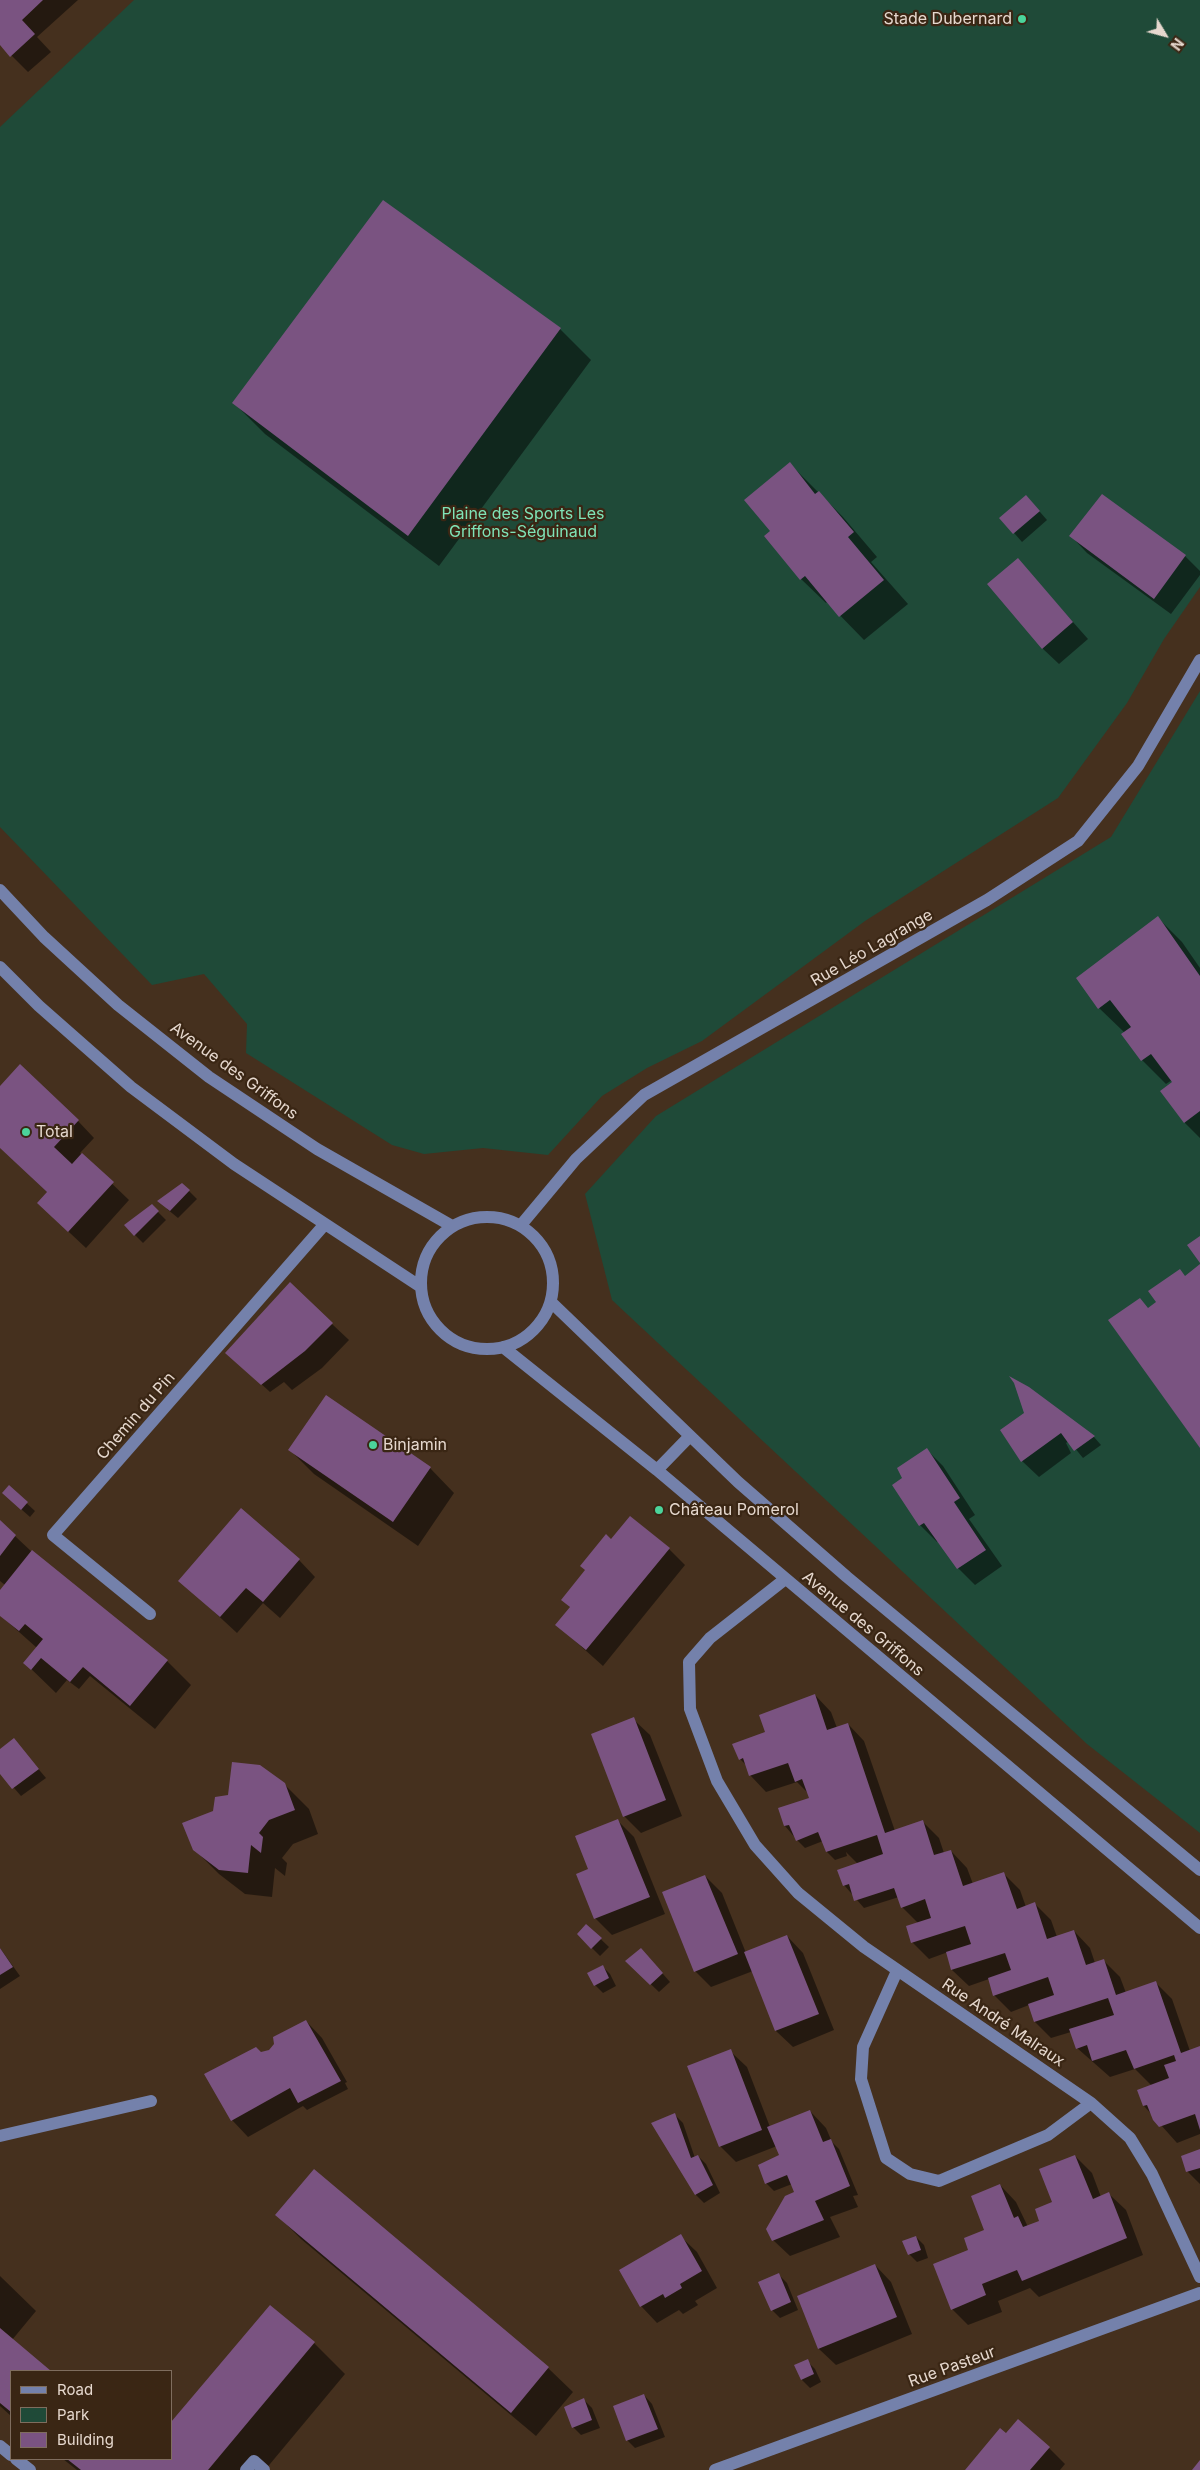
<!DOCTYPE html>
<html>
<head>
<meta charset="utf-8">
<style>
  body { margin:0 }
  #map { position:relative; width:1200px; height:2470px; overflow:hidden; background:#45301e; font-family:Inter,sans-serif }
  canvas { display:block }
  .legend { position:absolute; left:10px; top:2370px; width:162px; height:90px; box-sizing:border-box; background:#3a2614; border:1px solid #7f6d5e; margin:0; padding:6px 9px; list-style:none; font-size:15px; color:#e6d8ce }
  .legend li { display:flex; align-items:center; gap:10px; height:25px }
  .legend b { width:25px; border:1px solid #7f6d5e }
  .north { position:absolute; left:1140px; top:10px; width:50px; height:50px; -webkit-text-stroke:4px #3a2614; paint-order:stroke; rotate:127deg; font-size:14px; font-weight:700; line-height:20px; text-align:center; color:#e6d8ce }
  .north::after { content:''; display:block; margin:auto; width:18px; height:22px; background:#e6d8ce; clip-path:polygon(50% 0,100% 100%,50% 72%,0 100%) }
</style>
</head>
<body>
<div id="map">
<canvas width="1200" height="2470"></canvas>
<ul class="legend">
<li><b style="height:6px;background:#7481ab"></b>Road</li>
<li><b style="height:14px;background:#1f4a38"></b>Park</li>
<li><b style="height:14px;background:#7a5381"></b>Building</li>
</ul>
<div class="north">N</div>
</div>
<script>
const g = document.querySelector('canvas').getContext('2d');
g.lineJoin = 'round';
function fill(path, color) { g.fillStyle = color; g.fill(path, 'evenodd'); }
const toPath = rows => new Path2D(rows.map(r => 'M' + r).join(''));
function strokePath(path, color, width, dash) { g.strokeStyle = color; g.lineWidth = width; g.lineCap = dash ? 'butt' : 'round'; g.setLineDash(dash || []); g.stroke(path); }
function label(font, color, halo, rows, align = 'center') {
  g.font = font + ' Inter,sans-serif'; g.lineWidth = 4.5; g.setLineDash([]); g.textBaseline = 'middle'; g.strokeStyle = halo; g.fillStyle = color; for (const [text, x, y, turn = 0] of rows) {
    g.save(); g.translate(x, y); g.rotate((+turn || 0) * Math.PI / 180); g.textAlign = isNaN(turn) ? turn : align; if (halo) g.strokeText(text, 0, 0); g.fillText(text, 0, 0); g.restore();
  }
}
const green = toPath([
  [134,0,1200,0,1200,587,1164,639,1127,703,1058,798,865,921,702,1041,647,1068,602,1096,548,1155,483,1148,424,1154,392,1145,246,1053,247,1024,204,974,152,985,0,827,0,127],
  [1200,691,1200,1833,1087,1744,612,1300,585,1194,656,1116,1111,837]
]);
const shadow = toPath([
  [0,0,78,0,37,37,51,52,28,72,0,44],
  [560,329,591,360,439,566,265,434,234,403],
  [790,464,843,517,877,557,871,562,908,604,864,640,827,602,826,603,801,579,766,536,772,532],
  [1026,496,1047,520,1022,542,1001,518],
  [1102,496,1185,556,1200,571,1200,575,1171,614,1087,553,1071,536],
  [1018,560,1088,639,1059,664,1042,648],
  [1158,918,1182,942,1200,968,1200,1138,1185,1123,1161,1091,1174,1082,1172,1080,1166,1084,1142,1060,1125,1033,1099,1008],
  [0,1087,78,1121,94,1138,80,1153,129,1200,86,1248,55,1219,48,1193,0,1147],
  [182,1184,197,1199,178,1218,167,1209],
  [152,1206,166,1220,143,1243,126,1226],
  [332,1324,349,1340,322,1368,292,1390,284,1382,270,1392,235,1360],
  [1028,1388,1094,1437,1101,1445,1083,1458,1069,1441,1066,1443,1071,1453,1039,1477,1022,1461],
  [326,1397,430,1468,454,1493,418,1546,314,1474,290,1450],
  [927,1450,943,1466,975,1515,969,1519,1002,1566,975,1585,958,1568,939,1541,937,1542,920,1525,894,1485,904,1478],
  [9,1487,35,1511,30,1517,12,1501],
  [0,1522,32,1552,167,1661,191,1685,155,1729,90,1676,79,1689,67,1680,56,1693,25,1663,37,1648,0,1615,0,1592,5,1585,0,1581],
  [612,1540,669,1549,685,1565,603,1666,557,1625,571,1608,563,1600],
  [299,1560,315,1577,280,1618,263,1603,237,1633,198,1597],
  [815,1695,831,1712,837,1728,848,1724,864,1741,895,1831,923,1822,939,1838,944,1853,951,1851,967,1868,973,1884,1004,1874,1020,1890,1026,1907,1035,1904,1051,1920,1057,1937,1074,1931,1090,1948,1095,1963,1103,1960,1120,1977,1126,1993,1156,1983,1172,1999,1190,2051,1200,2047,1200,2134,1177,2143,1144,2106,1152,2086,1135,2069,1110,2077,1077,2048,1071,2032,1051,2038,1035,2022,1029,2005,1011,2012,994,1995,989,1979,969,1986,952,1970,948,1952,929,1959,912,1942,918,1923,902,1907,899,1897,864,1908,844,1885,858,1864,846,1852,847,1856,835,1860,827,1852,823,1841,805,1848,797,1840,785,1826,811,1799,809,1794,797,1782,766,1792,750,1775,747,1766,740,1759,767,1733],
  [633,1719,650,1735,682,1816,641,1833,624,1816],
  [14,1740,46,1778,21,1796,0,1772,0,1750],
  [284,1784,309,1809,318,1834,293,1844,282,1858,287,1863,285,1876,275,1868,272,1897,245,1894,219,1874,194,1849],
  [617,1820,634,1837,665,1914,612,1935,595,1918,590,1869],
  [705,1876,722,1893,746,1953,787,1936,803,1953,834,2030,793,2047,776,2031,753,1971,711,1987,695,1971],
  [586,1925,609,1947,600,1956,578,1934],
  [0,1948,20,1976,0,1989],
  [649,1958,670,1982,659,1992,635,1969],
  [602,1966,610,1974,616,1986,603,1993,595,1985],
  [306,2021,322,2038,347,2082,345,2083,348,2089,307,2110,303,2106,248,2137,232,2120,260,2053,269,2052],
  [730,2051,747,2067,770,2127,810,2111,826,2128,832,2142,839,2149,858,2195,853,2196,858,2207,830,2217,840,2237,790,2256,773,2240,795,2192,792,2184,774,2191,766,2183,780,2156,777,2146,736,2162,720,2146],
  [675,2115,683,2123,695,2158,698,2156,706,2164,720,2193,704,2203,696,2195,653,2124],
  [1200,2151,1200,2184,1188,2172,1182,2156],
  [1075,2156,1092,2173,1101,2197,1109,2194,1126,2210,1143,2255,1039,2297,1030,2288,998,2301,1002,2312,968,2325,952,2309,970,2250,986,2231,1000,2185,1016,2202,1028,2227,1041,2222,1054,2203],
  [314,2171,548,2368,573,2392,536,2436,301,2239,277,2215],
  [680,2236,697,2252,717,2288,695,2301,698,2305,683,2314,679,2310,657,2323,641,2306],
  [916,2237,924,2245,928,2258,917,2262,909,2254],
  [875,2265,891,2282,912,2334,836,2365,819,2349,798,2296],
  [779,2275,787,2283,798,2310,780,2318,772,2310],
  [0,2276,36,2311,12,2340,49,2371,11,2371,11,2416,0,2406],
  [314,2343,345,2374,265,2470,77,2470,63,2459,171,2459],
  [807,2361,815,2369,821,2382,810,2388,802,2380,796,2366],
  [644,2395,652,2404,665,2437,635,2448,627,2440],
  [584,2400,592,2408,600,2428,581,2435,573,2427],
  [1006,2435,1049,2448,1065,2464,1060,2470,967,2470]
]);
const building = toPath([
  [0,0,43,0,22,20,35,34,10,57,0,45],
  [383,200,561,328,408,536,232,403],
  [790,462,815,494,819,491,854,532,848,537,884,580,839,617,805,576,800,580,764,536,770,531,744,500],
  [1102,494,1186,555,1154,599,1069,536],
  [1026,495,1040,511,1013,534,999,518],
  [1018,558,1073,622,1042,649,987,584],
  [1158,916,1200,976,1200,1111,1184,1123,1160,1091,1172,1082,1151,1054,1141,1061,1121,1034,1131,1027,1110,1000,1098,1009,1076,978],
  [20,1064,79,1120,54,1147,72,1164,82,1153,114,1182,68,1232,37,1203,47,1192,0,1148,0,1086],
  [182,1183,190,1190,170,1211,157,1201],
  [152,1204,159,1211,134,1236,124,1225],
  [1200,1236,1200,1263,1187,1245],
  [1200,1264,1200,1448,1108,1320,1140,1298,1148,1308,1156,1302,1148,1291,1180,1269,1185,1276],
  [290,1282,333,1323,305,1351,261,1385,225,1353],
  [1009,1376,1029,1387,1095,1436,1074,1451,1061,1433,1021,1462,1000,1430,1024,1413,1014,1383],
  [326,1395,431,1467,393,1522,288,1450],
  [927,1448,960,1498,954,1502,986,1550,957,1569,924,1523,919,1526,892,1485,902,1478,897,1468],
  [9,1485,28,1502,21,1510,2,1493],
  [241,1508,300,1559,263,1602,246,1588,220,1617,178,1581],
  [630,1516,670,1548,586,1650,555,1625,570,1607,561,1600,585,1570,580,1566,606,1534,611,1539],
  [0,1520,16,1535,0,1556],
  [32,1550,168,1660,130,1706,83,1667,70,1682,41,1658,31,1670,23,1663,43,1639,25,1624,19,1631,0,1616,0,1590],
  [815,1694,827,1730,848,1723,885,1833,923,1820,934,1855,951,1850,963,1886,1004,1872,1017,1909,1035,1902,1047,1939,1074,1930,1086,1965,1104,1959,1116,1995,1156,1981,1181,2053,1200,2046,1200,2130,1195,2114,1159,2127,1153,2120,1147,2105,1143,2106,1137,2090,1169,2078,1164,2065,1176,2061,1174,2055,1134,2069,1126,2050,1092,2061,1087,2045,1076,2049,1069,2029,1114,2015,1108,1998,1034,2022,1028,2004,1054,1995,1048,1977,993,1996,988,1978,1011,1970,1005,1953,951,1970,946,1952,971,1944,965,1926,911,1943,906,1926,931,1918,925,1899,901,1908,894,1888,854,1901,849,1884,843,1886,837,1870,883,1854,877,1835,826,1852,818,1832,796,1841,789,1825,784,1826,778,1808,809,1798,802,1779,795,1782,788,1763,749,1776,743,1758,739,1760,732,1744,765,1732,759,1715],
  [634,1717,666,1800,623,1817,591,1734],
  [14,1738,39,1769,12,1789,0,1774,0,1749],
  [232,1762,260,1765,285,1783,295,1810,269,1820,259,1833,263,1837,261,1853,251,1845,248,1873,219,1870,193,1850,182,1823,213,1811,215,1797,228,1795],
  [618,1819,650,1897,594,1919,576,1874,588,1869,575,1836],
  [705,1875,738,1954,694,1972,662,1892],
  [586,1924,602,1938,591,1949,577,1934],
  [787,1935,819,2014,775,2031,744,1952],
  [0,1948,13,1967,0,1975],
  [641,1948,663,1973,650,1985,625,1961],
  [603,1965,609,1978,594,1986,587,1973],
  [306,2020,341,2081,298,2103,290,2088,231,2121,204,2074,256,2047,261,2052,269,2050,274,2044,273,2037],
  [731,2049,762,2130,719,2147,687,2066],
  [810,2110,823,2142,831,2139,850,2186,815,2201,824,2220,772,2241,766,2229,785,2196,794,2192,787,2175,765,2184,758,2165,779,2155,767,2127],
  [675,2113,691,2158,698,2155,713,2185,695,2195,651,2123],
  [1200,2149,1200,2168,1186,2172,1181,2156],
  [1075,2155,1093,2199,1109,2192,1127,2238,1022,2281,1017,2270,982,2284,986,2295,951,2310,933,2264,968,2250,964,2238,984,2230,971,2196,1000,2184,1014,2218,1018,2216,1023,2227,1039,2221,1035,2209,1052,2202,1039,2169],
  [314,2169,549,2367,511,2413,275,2215],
  [681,2234,702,2271,680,2284,682,2288,665,2298,663,2294,640,2307,619,2270],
  [916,2236,921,2250,908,2255,902,2241],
  [875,2264,897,2317,818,2349,797,2296],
  [779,2273,791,2302,771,2311,758,2282],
  [270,2305,315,2342,208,2470,81,2470,67,2459,171,2459,171,2422],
  [0,2328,51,2371,11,2371,11,2412,0,2403],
  [808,2359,814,2374,801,2380,794,2365],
  [644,2394,658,2429,626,2441,613,2406],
  [584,2398,592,2420,572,2428,564,2407],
  [1018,2419,1050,2447,1030,2470,965,2470,1000,2428,1006,2433],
  [1200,2460,1200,2470,1192,2470]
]);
const minor = toPath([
  [0,890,44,937,118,1005,209,1077,317,1149,452,1226],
  [0,967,39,1006,131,1087,234,1164,421,1287],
  '421 1283a66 66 0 1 1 132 0a66 66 0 1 1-132 0Z',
  [521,1225,576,1159,644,1095,987,900,1078,841,1138,766,1200,660],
  [551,1302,738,1482,847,1577,1200,1870],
  [503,1347,657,1470,1200,1928],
  [657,1470,690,1436],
  [784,1580,710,1638,689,1662,690,1709,717,1781,755,1845,798,1893,864,1947,1091,2103,1130,2138,1152,2174,1200,2277],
  [150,1614,53,1535,325,1224],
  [897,1971,863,2047,861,2079,886,2158,910,2174,939,2181,1048,2135,1091,2103],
  [0,2136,151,2101],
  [0,2446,11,2455],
  [16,2459,30,2470],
  [246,2470,254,2461,264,2470],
  [715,2470,1200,2293]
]);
const markers = [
  [1022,19,5,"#4bd49b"],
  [26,1132,5,"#4bd49b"],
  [373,1445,5,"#4bd49b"],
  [659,1510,5,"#4bd49b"]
];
const poiNames = [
  ["Stade Dubernard",1012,19,"right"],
  ["Total",36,1132],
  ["Binjamin",383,1445],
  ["Château Pomerol",669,1510]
];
const parkNames = [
  ["Plaine des Sports Les",523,514],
  ["Griffons-Séguinaud",523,532]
];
const streetNames = [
  ["Rue Léo Lagrange",872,948,-30],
  ["Avenue des Griffons",234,1071,36],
  ["Chemin du Pin",136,1416,-49],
  ["Avenue des Griffons",863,1624,40],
  ["Rue André Malraux",1003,2023,34],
  ["Rue Pasteur",952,2367,-20]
];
fill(green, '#1f4a38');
fill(shadow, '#0007');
fill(building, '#7a5381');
strokePath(minor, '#7481ab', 12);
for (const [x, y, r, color] of markers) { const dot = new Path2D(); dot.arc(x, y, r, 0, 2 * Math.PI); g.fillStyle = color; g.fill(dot); strokePath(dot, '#3a2614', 2); }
label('16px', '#e6d8ce', '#3a2614', poiNames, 'left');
label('16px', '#7fe3b7', '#3a2614', parkNames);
label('16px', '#e6d8ce', '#3a2614', streetNames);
</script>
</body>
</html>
